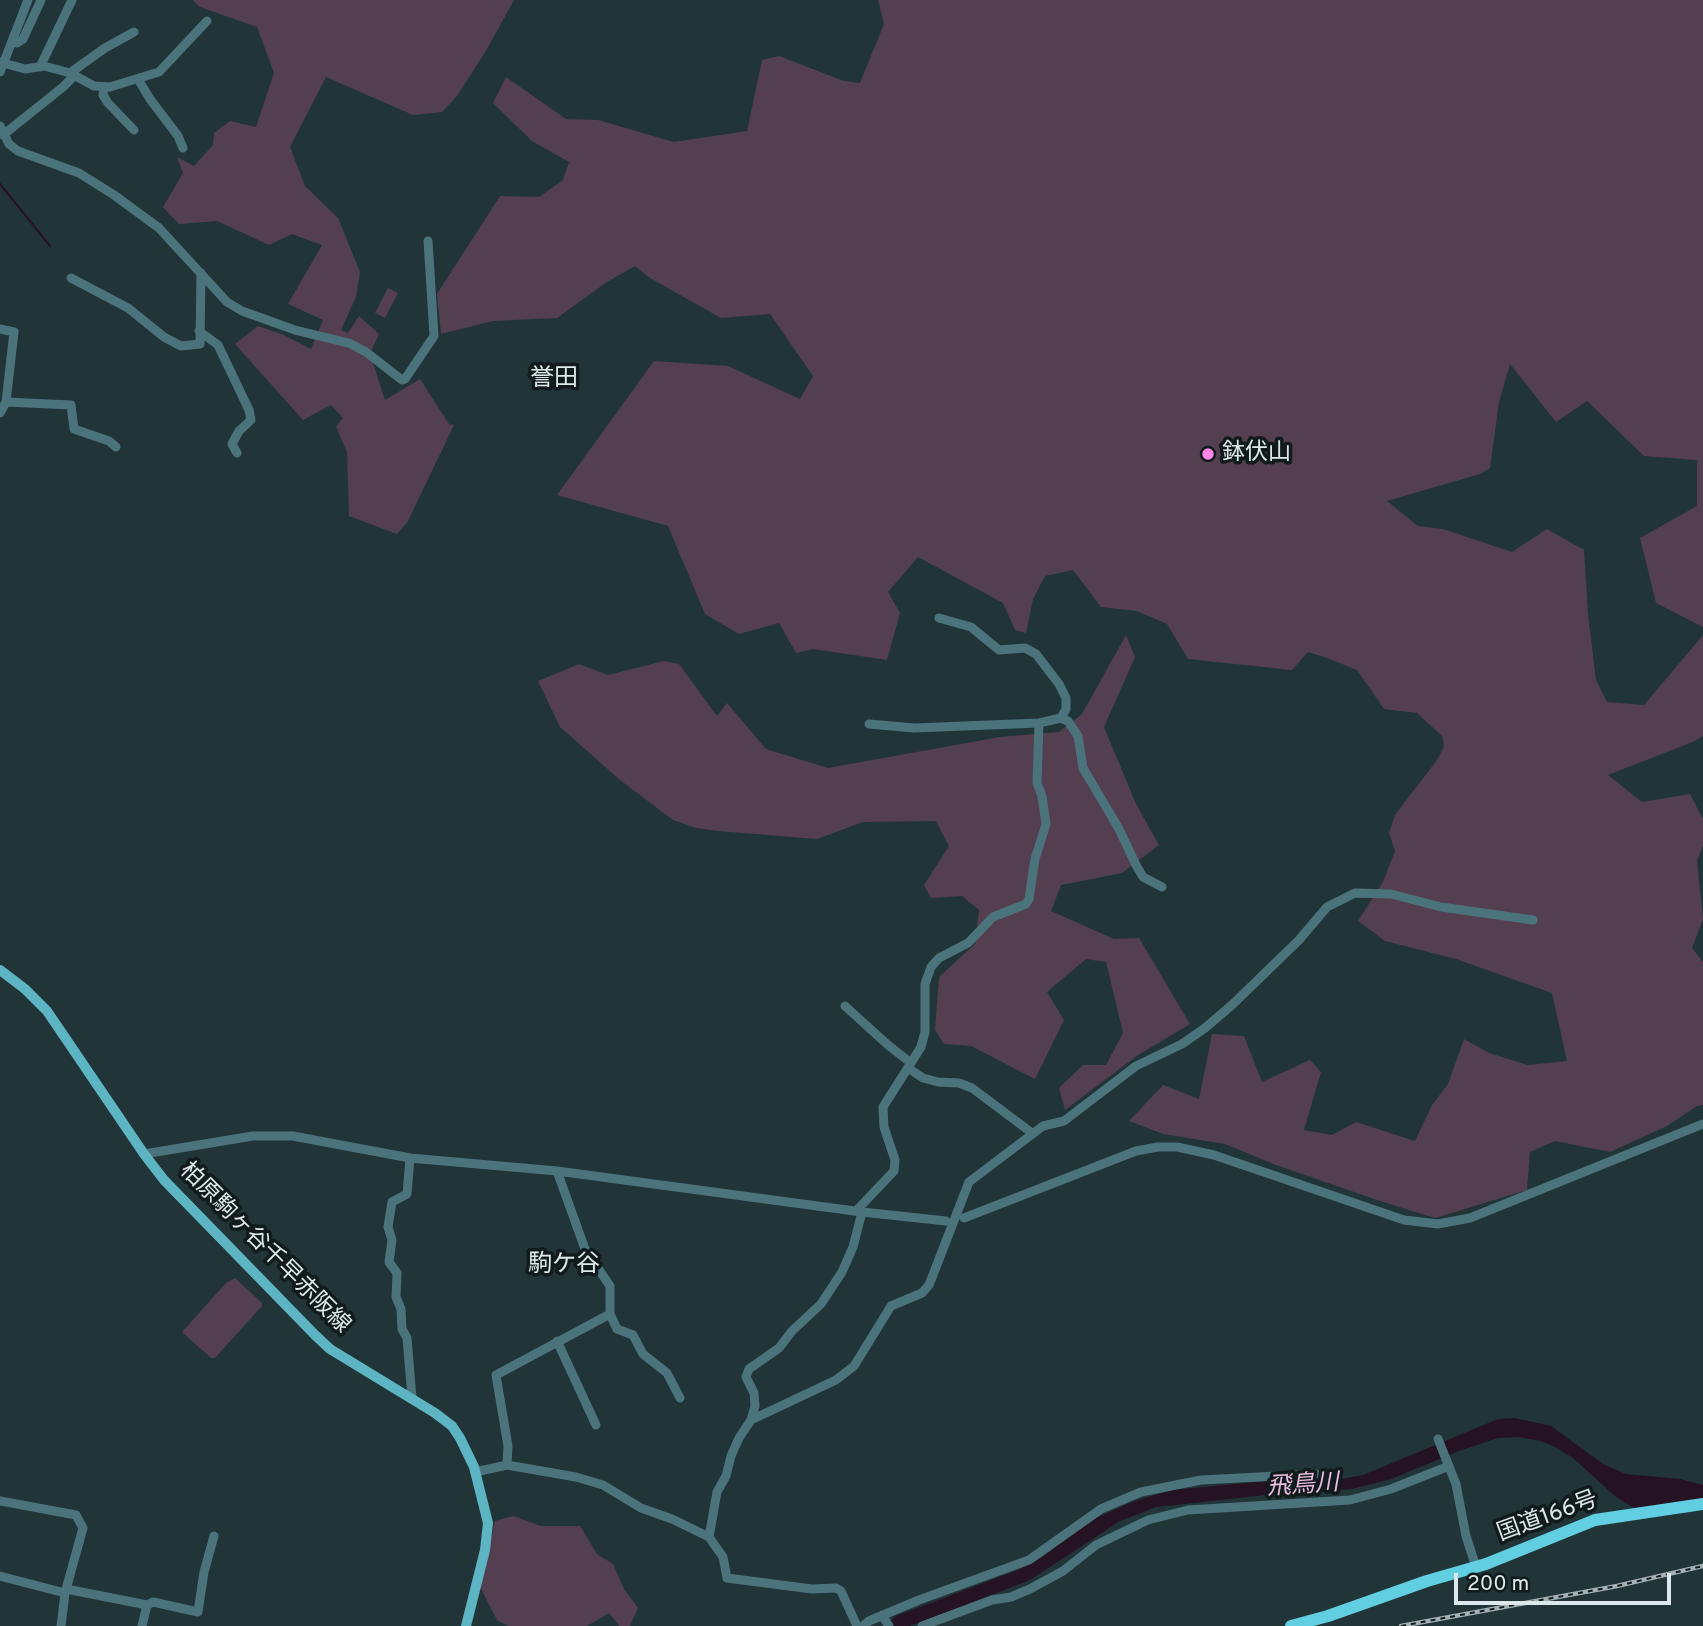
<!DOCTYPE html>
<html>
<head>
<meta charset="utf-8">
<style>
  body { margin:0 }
  #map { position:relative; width:1703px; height:1626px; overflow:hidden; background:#213538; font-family:Overpass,sans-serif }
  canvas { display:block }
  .scale { position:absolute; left:1454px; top:1573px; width:217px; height:32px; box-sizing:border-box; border:4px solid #dde8eb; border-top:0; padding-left:9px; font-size:21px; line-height:24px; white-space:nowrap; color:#dde8eb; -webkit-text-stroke:5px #121b1c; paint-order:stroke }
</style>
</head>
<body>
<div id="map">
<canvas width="1703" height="1626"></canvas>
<div class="scale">200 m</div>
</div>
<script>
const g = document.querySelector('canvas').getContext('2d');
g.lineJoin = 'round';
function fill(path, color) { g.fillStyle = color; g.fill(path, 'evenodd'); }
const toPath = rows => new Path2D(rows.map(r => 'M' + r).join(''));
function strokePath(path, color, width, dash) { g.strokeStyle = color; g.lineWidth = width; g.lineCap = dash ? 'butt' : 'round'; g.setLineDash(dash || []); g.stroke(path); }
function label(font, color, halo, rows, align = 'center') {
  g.font = font + ' Overpass,"Noto Sans JP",sans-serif'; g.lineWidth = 7; g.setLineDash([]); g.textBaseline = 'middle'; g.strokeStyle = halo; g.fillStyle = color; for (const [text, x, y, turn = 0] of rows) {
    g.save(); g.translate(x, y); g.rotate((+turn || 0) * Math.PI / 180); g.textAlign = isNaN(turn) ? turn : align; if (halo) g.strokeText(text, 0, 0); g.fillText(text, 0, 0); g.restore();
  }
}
const green = toPath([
  [193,0,514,0,487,49,457,96,442,112,413,115,326,77,290,147,305,186,338,218,360,272,356,297,341,330,348,333,359,316,379,334,370,354,385,400,420,379,449,424,454,425,407,523,397,534,349,516,347,452,336,427,343,418,331,405,303,420,235,344,258,326,282,334,311,349,323,320,288,304,322,245,292,234,269,245,217,221,179,224,163,207,183,173,177,157,194,166,213,145,214,133,230,121,256,127,274,73,257,27,200,7],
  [878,0,1703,0,1703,627,1656,603,1640,538,1697,506,1697,460,1644,456,1587,401,1556,422,1510,364,1499,402,1490,468,1480,474,1387,501,1418,526,1443,529,1512,552,1547,529,1584,550,1588,614,1596,680,1607,702,1644,705,1703,635,1703,736,1695,741,1608,775,1642,802,1690,794,1703,819,1703,845,1697,861,1703,919,1692,948,1703,962,1703,1105,1697,1106,1667,1126,1610,1152,1555,1141,1530,1152,1527,1190,1435,1218,1380,1201,1276,1165,1225,1144,1163,1134,1129,1121,1163,1085,1199,1099,1212,1034,1244,1036,1262,1082,1310,1060,1321,1072,1304,1130,1332,1135,1356,1122,1415,1141,1432,1105,1448,1084,1464,1039,1489,1053,1528,1065,1567,1061,1552,993,1456,959,1385,941,1358,921,1383,882,1395,851,1389,833,1395,815,1437,760,1444,746,1442,736,1417,713,1384,709,1357,670,1327,658,1308,652,1292,670,1188,659,1167,624,1137,611,1101,607,1073,570,1045,576,1033,599,1026,633,1015,630,1003,603,918,557,888,592,900,613,887,660,813,649,796,653,779,623,739,634,705,614,668,526,557,495,654,361,728,366,800,399,813,376,770,314,721,318,650,278,635,266,607,282,557,318,493,321,441,334,437,294,500,196,539,197,563,180,569,162,532,141,493,103,506,77,566,119,598,120,674,142,747,131,762,60,779,56,844,81,860,83,884,24],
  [388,288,398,293,385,318,375,313],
  [1126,635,1135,657,1104,727,1136,804,1159,845,1122,873,1061,885,1051,911,1114,939,1139,938,1190,1024,1138,1055,1065,1110,1059,1088,1083,1065,1106,1065,1123,1033,1106,962,1086,959,1047,992,1064,1020,1035,1079,971,1046,944,1044,935,1030,939,977,975,944,979,910,962,896,931,898,924,885,949,846,936,821,863,822,817,839,718,831,696,828,673,820,620,780,560,727,538,681,579,664,608,675,664,661,679,664,717,716,727,703,766,749,828,768,1000,737,1059,732,1082,714],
  [235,1278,262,1303,262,1306,215,1358,211,1358,182,1332,226,1283],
  [513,1516,541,1526,580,1526,597,1554,613,1564,624,1589,638,1608,630,1626,619,1626,609,1613,587,1626,508,1626,497,1620,480,1587,495,1521]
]);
const water = toPath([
  [1515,1418,1551,1426,1603,1464,1626,1474,1680,1479,1703,1485,1703,1499,1634,1508,1616,1497,1573,1458,1557,1448,1541,1441,1518,1437,1498,1438,1459,1451,1391,1479,1352,1489,1284,1493,1156,1507,1120,1521,1030,1580,910,1626,884,1626,896,1616,1018,1570,1042,1557,1096,1518,1132,1502,1171,1490,1289,1479,1336,1480,1363,1475,1498,1419]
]);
const stream = toPath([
  [0,184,50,246]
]);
const minor = toPath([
  [12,41,17,43,23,39,41,0],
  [0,62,25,69,44,66,70,73,94,86,110,87,159,72,207,21],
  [40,67,72,0],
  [0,72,28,0],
  [70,73,105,48,134,32],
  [138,79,150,99,178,136,183,148],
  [104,87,103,95,108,103,134,130],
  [0,126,9,144,18,151,79,173,114,195,159,228,227,302,242,311,295,330,349,343,366,352,402,380,405,379,434,336,428,241],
  [3,135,63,87,74,76],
  [71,278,128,308,164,337,181,346,200,344,201,273],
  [0,329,14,332,6,402,0,413],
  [199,331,218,345,249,410,251,420,239,431,232,444,237,453],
  [6,402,71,405,74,429,109,441,116,447],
  [939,618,971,627,999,650,1025,648,1036,654,1059,684,1066,698,1066,709,1061,718],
  [869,724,914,728,1039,723,1061,718,1068,721,1078,736,1083,768,1119,829,1136,865,1143,877,1162,887],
  [845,1006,888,1045,911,1063],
  [908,1068,923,1078,938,1082,959,1083,972,1088,1032,1133],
  [144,1154,253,1136,293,1136,410,1158,557,1171,862,1212,946,1221],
  [410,1158,407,1194,392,1202,388,1227,392,1240,389,1262,397,1273,396,1297,401,1309,402,1329,407,1338,412,1398],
  [557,1171,585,1249,610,1286,610,1314,617,1329,633,1335,643,1354,667,1373,680,1398],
  [856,1211,894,1171,895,1160,884,1127,883,1107,921,1047,925,1032,925,984,931,967,939,958,968,943,993,917,1026,904,1029,899,1035,859,1046,824,1042,796,1037,783,1039,723],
  [964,1218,1136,1151,1158,1147,1177,1147,1214,1155,1404,1220,1438,1224,1470,1218,1703,1124],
  [557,1341,596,1425],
  [751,1420,755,1406,754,1393,746,1377,749,1369,779,1348,792,1331,821,1304,842,1272,853,1247,862,1212],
  [1438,1439,1456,1484,1466,1536,1476,1567],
  [507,1465,508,1446,496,1375,610,1314],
  [475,1472,507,1465,576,1477,603,1485,641,1508,672,1519,709,1537,723,1557,727,1578,812,1589,836,1588,841,1591,857,1626],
  [0,1501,76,1515,83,1528,65,1593,61,1626],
  [709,1537,717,1492,726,1476,731,1456,739,1438,751,1420,836,1380,854,1366,891,1306,922,1293,929,1285,969,1182,1043,1126,1064,1121,1136,1066,1182,1044,1205,1028,1232,1005,1299,940,1327,907,1355,893,1391,894,1441,907,1533,920],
  [0,1576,65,1593],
  [66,1589,147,1605,142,1626],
  [147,1605,153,1602,198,1612,204,1572,214,1536],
  [882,1615,889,1626],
  [863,1626,869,1621,919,1600,1029,1560,1101,1509,1141,1492,1201,1480,1316,1474],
  [922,1626,992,1600,1011,1597,1030,1589,1063,1571,1096,1545,1148,1520,1188,1510,1350,1500,1391,1489,1449,1466]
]);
const major = toPath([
  [0,970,25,989,47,1011,144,1154,164,1180,315,1335,330,1349,435,1413,452,1426,460,1438,474,1467,488,1523,485,1550,466,1626]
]);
const highway = toPath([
  [1291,1626,1328,1616,1427,1581,1486,1564,1595,1520,1703,1504]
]);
const rail = toPath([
  [1401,1626,1617,1586,1703,1566]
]);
const markers = [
  [1208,454,7,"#f987e8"]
];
const poiNames = [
  ["鉢伏山",1222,454]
];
const streetNames = [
  ["柏原駒ヶ谷千早赤阪線",264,1249,45],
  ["国道166号",1548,1518,-20]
];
const neighbourhoodNames = [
  ["誉田",554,380],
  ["駒ケ谷",564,1266]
];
const waterNames = [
  ["飛鳥川",1303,1487,-4]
];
fill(green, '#533f4f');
fill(water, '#251222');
strokePath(stream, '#251222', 2);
strokePath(minor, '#4b737b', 9);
strokePath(major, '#5db5c4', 10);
strokePath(highway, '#61cee1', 12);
strokePath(rail, '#a3b1b4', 4.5);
strokePath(rail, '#121b1c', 2, [5]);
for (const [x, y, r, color] of markers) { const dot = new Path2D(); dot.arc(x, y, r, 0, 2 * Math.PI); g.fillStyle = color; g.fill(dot); strokePath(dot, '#121b1c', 2.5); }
label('23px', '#dde8eb', '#121b1c', poiNames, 'left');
label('23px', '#dde8eb', '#121b1c', streetNames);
label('24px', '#dde8eb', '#121b1c', neighbourhoodNames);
label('italic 24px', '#e9bbe0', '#121b1c', waterNames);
</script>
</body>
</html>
